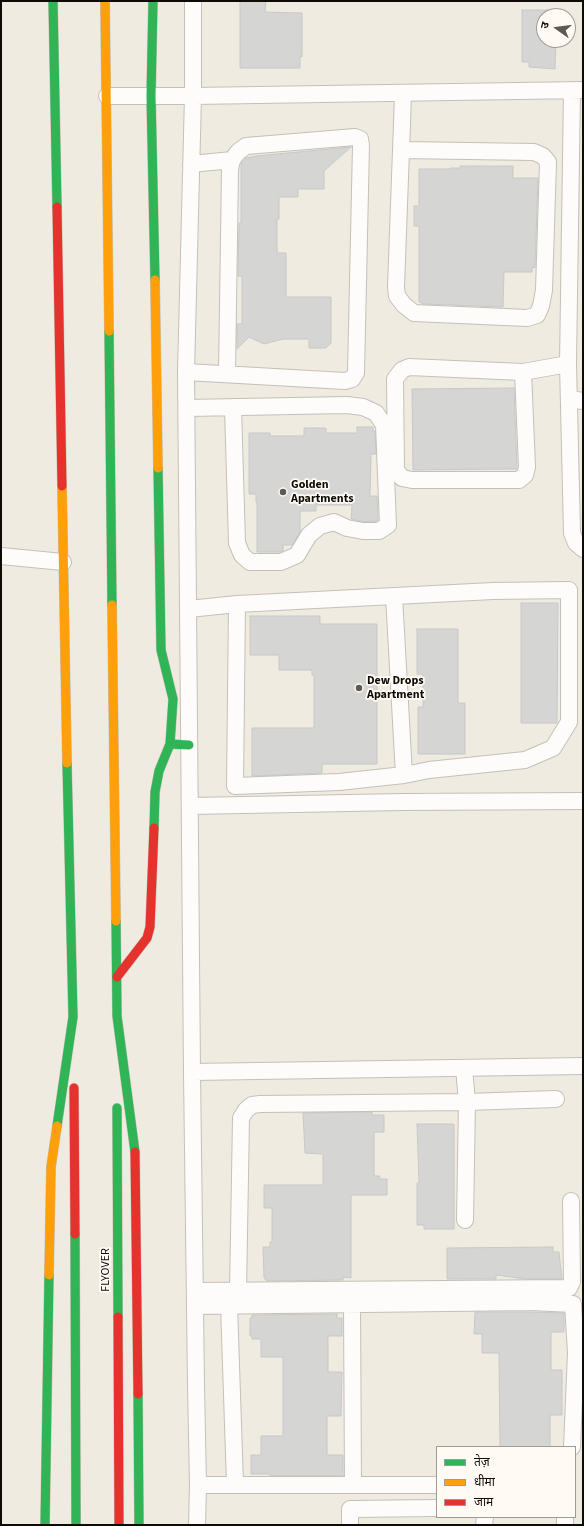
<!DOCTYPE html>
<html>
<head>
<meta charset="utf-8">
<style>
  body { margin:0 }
  #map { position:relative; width:584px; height:1526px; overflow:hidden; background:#f0ebe1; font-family:"Source Sans 3","Noto Sans Devanagari",sans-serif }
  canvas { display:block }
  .frame { position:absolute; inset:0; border:2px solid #0e0b06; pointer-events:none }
  .legend { position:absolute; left:436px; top:1446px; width:140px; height:72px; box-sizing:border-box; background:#fffbf4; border:1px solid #9f9b95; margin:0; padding:5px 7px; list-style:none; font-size:12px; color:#0e0b06 }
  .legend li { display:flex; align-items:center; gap:8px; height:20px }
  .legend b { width:20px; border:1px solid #9f9b95 }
  .north { position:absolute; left:536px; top:8px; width:40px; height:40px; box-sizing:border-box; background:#fffbf4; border:1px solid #9f9b95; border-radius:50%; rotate:284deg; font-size:11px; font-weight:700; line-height:16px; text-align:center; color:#0e0b06 }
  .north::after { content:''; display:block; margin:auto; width:14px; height:18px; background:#5d5953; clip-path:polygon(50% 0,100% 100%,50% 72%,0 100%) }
</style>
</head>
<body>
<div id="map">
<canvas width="584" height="1526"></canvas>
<div class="frame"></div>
<ul class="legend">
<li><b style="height:5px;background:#30b455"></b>तेज़</li>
<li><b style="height:5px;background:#ff9f0a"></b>धीमा</li>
<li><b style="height:5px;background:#e5322d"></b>जाम</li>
</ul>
<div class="north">उ</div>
</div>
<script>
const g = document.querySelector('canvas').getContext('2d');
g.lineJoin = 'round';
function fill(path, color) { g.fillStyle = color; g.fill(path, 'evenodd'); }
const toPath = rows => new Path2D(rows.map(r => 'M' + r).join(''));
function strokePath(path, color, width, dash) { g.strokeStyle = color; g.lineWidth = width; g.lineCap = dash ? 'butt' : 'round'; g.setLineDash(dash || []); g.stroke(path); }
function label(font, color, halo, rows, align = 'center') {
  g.font = font + ' "Source Sans 3",sans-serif'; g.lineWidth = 3.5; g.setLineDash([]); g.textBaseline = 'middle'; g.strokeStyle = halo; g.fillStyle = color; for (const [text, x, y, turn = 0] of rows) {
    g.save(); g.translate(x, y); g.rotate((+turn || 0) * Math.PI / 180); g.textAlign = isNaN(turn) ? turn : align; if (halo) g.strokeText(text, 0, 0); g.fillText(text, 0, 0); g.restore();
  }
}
const building = toPath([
  [240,1,266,1,265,12,302,13,302,57,300,56,300,68,240,68,240,1],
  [522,10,556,10,556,16,544,16,544,40,556,40,555,69,529,67,529,62,522,62,522,10],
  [351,147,324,171,324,189,298,189,298,197,279,197,279,219,277,219,277,253,286,253,286,297,331,297,331,343,326,348,309,348,309,339,283,339,264,344,249,337,237,349,237,324,242,324,242,276,238,276,239,223,241,223,241,164,246,158,256,156,351,147],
  [460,166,513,166,513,178,538,178,535,268,532,267,532,272,504,272,503,307,424,304,419,302,419,226,414,226,414,206,419,206,419,169,450,169,450,168,461,168,460,166],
  [514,388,517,469,413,470,412,389,514,388],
  [357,427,373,427,373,431,375,431,376,454,371,454,370,496,377,496,378,521,364,522,351,519,352,505,316,505,316,511,300,511,300,532,292,545,283,545,283,551,279,552,257,552,257,502,256,502,256,494,249,494,249,433,270,433,270,436,304,436,304,428,326,428,326,433,357,433,357,427],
  [521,603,558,603,557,723,521,723,521,603],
  [250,616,320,616,320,624,377,624,377,764,322,764,322,773,252,776,252,728,314,728,314,675,312,675,312,670,279,670,279,655,250,655,250,616],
  [417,629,458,629,458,703,465,703,465,754,418,754,418,707,423,707,423,674,417,674,417,629],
  [372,1112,372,1115,384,1115,384,1132,374,1132,374,1176,380,1176,379,1179,387,1179,387,1195,351,1195,351,1278,343,1277,343,1280,267,1281,264,1278,263,1247,270,1247,270,1242,272,1242,272,1208,264,1208,264,1185,323,1185,323,1154,305,1153,303,1113,372,1112],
  [417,1124,454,1124,454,1229,424,1229,424,1225,417,1225,417,1183,419,1183,417,1124],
  [553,1247,553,1252,559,1252,562,1279,525,1279,496,1275,496,1279,447,1279,447,1248,553,1247],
  [475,1312,531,1312,564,1313,564,1332,551,1332,551,1370,562,1370,562,1415,550,1415,550,1447,500,1447,499,1353,482,1353,482,1334,474,1334,475,1312],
  [337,1314,337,1318,342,1318,342,1336,328,1336,328,1372,342,1372,341,1416,327,1416,327,1455,343,1455,343,1476,270,1476,270,1474,251,1474,251,1455,261,1455,261,1436,283,1436,283,1357,261,1357,261,1339,252,1339,252,1336,250,1336,250,1318,252,1318,252,1315,337,1314]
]);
const street = toPath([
  [193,1,193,96,186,372,192,1072,196,1385,198,1485,197,1525],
  [572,90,568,364,572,533,576,543,583,549],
  [107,96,193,96,583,90],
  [401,150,534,152,543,156,548,162,544,290,541,306,537,315,527,318,414,313,404,305,397,296,396,287,401,150,402,124,403,93],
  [191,164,232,160,230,170,227,373],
  [186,372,345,381,352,379,356,373,361,145,360,139,355,137,246,146,238,152,232,160],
  [523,372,527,467,525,475,519,480,412,480,402,478,396,470,395,379,402,370,409,367,523,372,568,364],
  [569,399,583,401],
  [187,408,347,405,363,407,376,413,384,425,388,525,379,531,363,531,347,528,334,522,320,526,309,535,297,555,281,562,250,562,242,555,237,543,233,407],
  [1,556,63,562],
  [394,596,404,775],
  [189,609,237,604,235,786,339,782,404,775,429,770,525,760,553,748,569,722,569,590,493,591,237,604],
  [191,806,402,802,583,801],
  [192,1072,583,1066],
  [465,1220,467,1102,556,1099],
  [195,1291,569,1288,572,1282,571,1201],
  [238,1292,241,1118,246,1110,252,1105,260,1104,467,1102,464,1068],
  [229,1305,235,1484],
  [352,1305,353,1484],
  [195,1306,531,1302,573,1304,576,1353,572,1447],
  [198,1485,437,1485],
  [350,1525,350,1509,437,1508],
  [484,1525,485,1517],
  [565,1525,565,1517]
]);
const fast = toPath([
  [53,1,57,207],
  [153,1,151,96,155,280],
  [109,331,112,605],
  [170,744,189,745],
  [154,828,155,792,159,771,170,744,173,699,161,650,158,468],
  [116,921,117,1016,135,1152],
  [117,1108,118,1317],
  [57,1126,73,1017,67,763],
  [75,1234,76,1525],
  [138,1394,139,1525],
  [45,1525,49,1275]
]);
const slow = toPath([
  [105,1,109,331],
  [155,280,158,468],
  [62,486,67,763],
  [112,605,116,921],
  [49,1275,51,1167,57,1126]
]);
const jam = toPath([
  [57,207,62,486],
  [117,977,147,938,150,927,154,828],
  [74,1088,75,1234],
  [135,1152,138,1394],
  [118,1317,119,1525]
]);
const markers = [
  [283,492,4,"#5d5953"],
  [359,688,4,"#5d5953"]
];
const poiNames = [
  ["Golden",291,485],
  ["Apartments",291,499],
  ["Dew Drops",367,681],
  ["Apartment",367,695]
];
const streetNames = [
  ["FLYOVER",106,1270,-90]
];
fill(building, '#d5d6d4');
strokePath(building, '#c7c8c7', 1);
strokePath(street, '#c4c0b8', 18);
strokePath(fast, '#c4c0b8', 10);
strokePath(slow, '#c4c0b8', 10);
strokePath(jam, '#c4c0b8', 10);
strokePath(street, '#fdfcfa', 16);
strokePath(fast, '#30b455', 9);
strokePath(slow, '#ff9f0a', 9);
strokePath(jam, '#e5322d', 9);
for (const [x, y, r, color] of markers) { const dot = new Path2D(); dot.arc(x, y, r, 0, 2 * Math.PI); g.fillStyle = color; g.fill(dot); strokePath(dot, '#fffbf4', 1.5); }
label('bold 12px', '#0e0b06', '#fffbf4', poiNames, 'left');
label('12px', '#0e0b06', '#fffbf4', streetNames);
</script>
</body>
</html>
